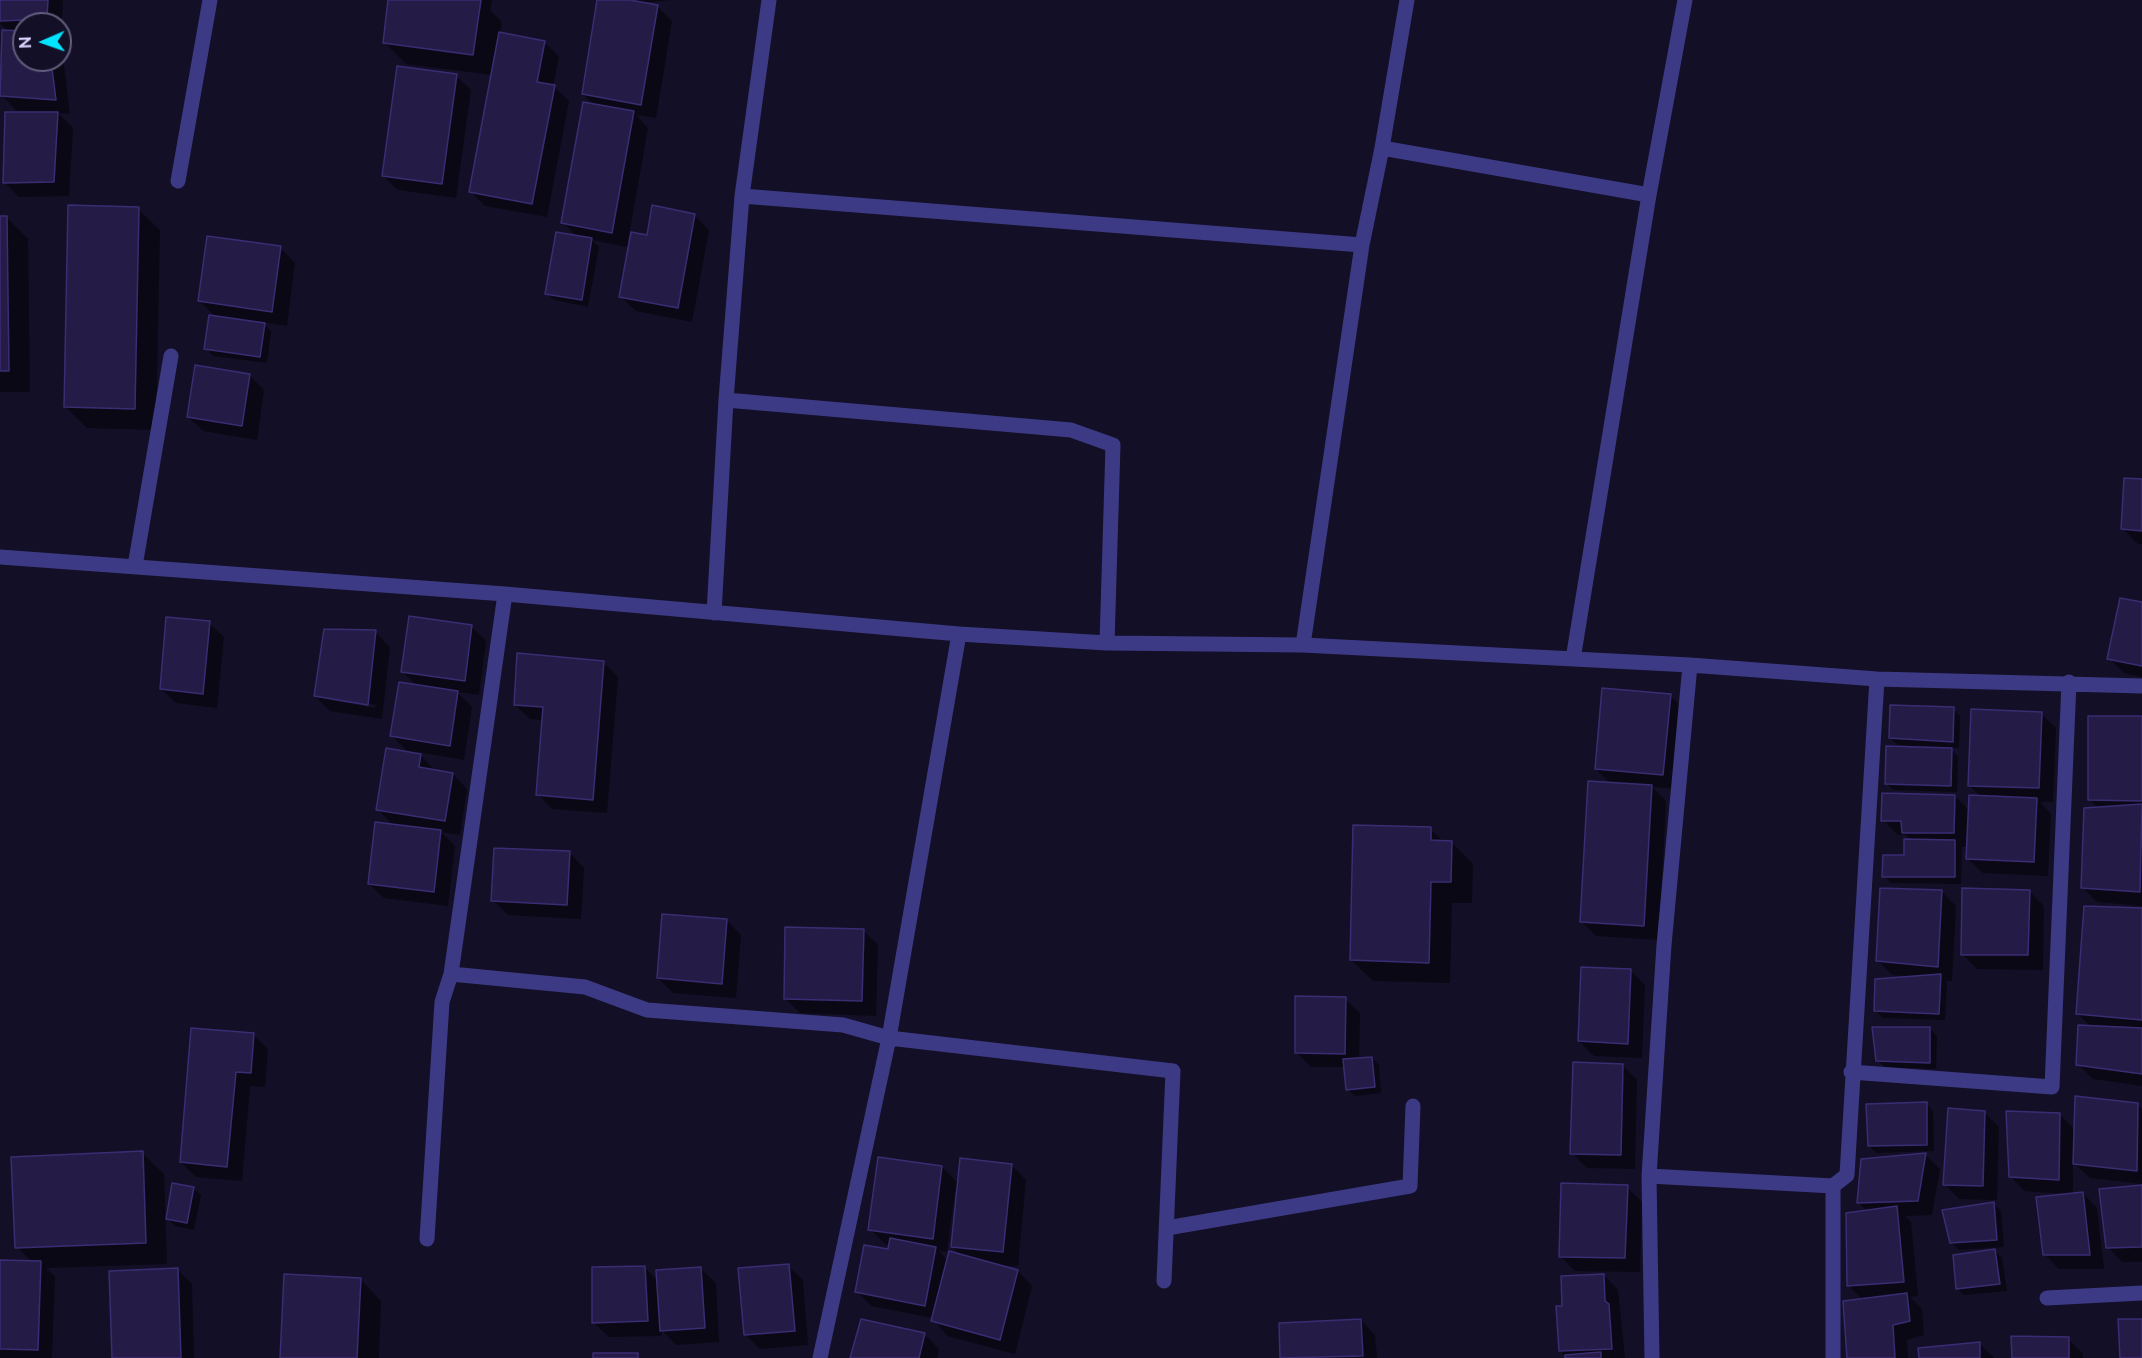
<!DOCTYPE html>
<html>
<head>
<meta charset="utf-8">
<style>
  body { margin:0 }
  #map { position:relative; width:2142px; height:1358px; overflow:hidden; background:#130f26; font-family:Raleway,sans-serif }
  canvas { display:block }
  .north { position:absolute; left:12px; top:12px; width:60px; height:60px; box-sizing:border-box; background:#130f26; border:2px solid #625e7d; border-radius:50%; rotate:268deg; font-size:16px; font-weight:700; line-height:24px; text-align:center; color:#d9d4ff }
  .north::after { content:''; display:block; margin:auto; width:21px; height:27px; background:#00e5ff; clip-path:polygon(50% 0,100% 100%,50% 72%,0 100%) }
</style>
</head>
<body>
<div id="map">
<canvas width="2142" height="1358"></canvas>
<div class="north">N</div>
</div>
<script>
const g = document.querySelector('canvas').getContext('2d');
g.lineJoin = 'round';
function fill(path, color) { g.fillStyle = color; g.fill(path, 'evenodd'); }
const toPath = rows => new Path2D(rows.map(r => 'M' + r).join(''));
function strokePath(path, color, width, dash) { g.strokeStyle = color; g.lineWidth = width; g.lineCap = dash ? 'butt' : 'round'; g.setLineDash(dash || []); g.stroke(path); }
const shadow = toPath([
  [1,0,63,0,61,33,60,24,24,24,24,60,60,60,60,47,62,48,70,114,58,113,73,128,69,196,19,197,5,183,19,113,2,96,9,32,0,23],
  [390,0,492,0,490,10,502,22,500,34,544,42,559,57,553,86,569,101,547,217,485,206,471,192,492,75,406,64,384,42],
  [599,0,671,0,640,3,657,6,672,21,656,118,636,115,648,128,627,247,592,240,599,247,588,307,554,300,547,293,577,237,563,222,595,106,583,94],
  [456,76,471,90,456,198,398,190,383,176],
  [138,209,160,230,156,430,87,428,65,406],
  [694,215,709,230,692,322,636,311,621,297,648,237],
  [0,218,7,218,28,239,30,392,0,392],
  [280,248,295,263,287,326,262,322,271,331,267,363,213,356,206,348,217,318,199,301],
  [250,376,264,390,257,440,203,431,188,417],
  [2142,481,2142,544,2138,544,2123,529],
  [2142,604,2142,677,2124,673,2109,658],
  [209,623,224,637,217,708,176,703,161,689],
  [472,627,486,641,479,695,457,692,472,707,464,760,418,752,435,771,453,774,467,789,460,835,441,832,455,846,448,906,384,898,369,884,394,826,377,809,409,753,392,736,418,687,403,672],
  [375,632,390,647,382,719,330,711,315,696],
  [330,697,376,705,375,708,330,700],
  [603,662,618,677,607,813,552,809,538,794,543,720,530,719,515,705],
  [1670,696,1685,710,1678,789,1652,787,1666,801,1659,940,1596,936,1581,921,1611,784,1596,769],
  [1953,709,1960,716,1959,748,1949,747,1958,757,1957,792,1893,790,1886,783,1914,746,1898,745,1890,738],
  [2041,714,2056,728,2053,802,2040,802,2051,814,2048,876,1983,873,1968,859,1968,847,1962,847,1961,884,1891,883,1884,876,1906,857,1912,841,1906,835,1898,835,1883,820,1955,796,1970,811,1981,797,1969,785],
  [2142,717,2142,906,2097,902,2082,887,2099,809,2090,800],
  [1430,829,1444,842,1452,843,1473,864,1472,903,1452,903,1450,983,1373,981,1351,960],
  [570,853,584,868,581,919,508,915,493,900],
  [1941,891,1956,906,1952,981,1947,981,1945,1020,1883,1018,1876,1011,1906,976,1892,975,1877,960],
  [2029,891,2044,906,2043,970,1977,969,1962,954],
  [2142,910,2142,1086,2093,1079,2078,1064,2091,1027,2078,1014],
  [726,920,741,935,736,998,673,993,658,978],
  [864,931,878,945,876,1016,800,1013,785,998],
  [1630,970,1645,985,1642,1058,1594,1056,1579,1041],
  [1345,999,1360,1013,1359,1059,1372,1058,1379,1065,1381,1093,1355,1096,1347,1089,1346,1067,1311,1067,1296,1052],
  [1930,1029,1937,1036,1936,1069,1885,1067,1877,1060],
  [253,1034,268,1049,265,1087,250,1086,242,1181,196,1177,181,1162],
  [1622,1065,1637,1080,1635,1169,1587,1168,1572,1153],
  [1926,1104,1933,1111,1934,1151,1876,1153,1869,1146],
  [2137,1104,2142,1109,2142,1184,2090,1178,2073,1162,2073,1195,2083,1193,2097,1208,2104,1269,2059,1269,2044,1254,2066,1194,2025,1191,2010,1176,2059,1114,2076,1131],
  [1984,1112,1999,1127,1997,1200,1959,1199,1945,1184],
  [142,1153,164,1174,167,1264,46,1268,55,1277,52,1358,0,1358,0,1261,32,1262,17,1247],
  [1925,1155,1940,1169,1932,1215,1905,1216,1911,1222,1918,1296,1910,1297,1922,1309,1924,1335,1907,1340,1908,1358,1848,1358,1863,1300,1848,1285,1867,1211,1858,1202],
  [1011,1165,1026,1180,1018,1266,998,1266,1018,1271,1032,1286,1015,1354,947,1336,933,1318,871,1306,857,1291,889,1251,891,1245,885,1244,870,1229,942,1167,959,1184],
  [955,1191,958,1192,952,1247,962,1256,948,1261,939,1251,947,1252],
  [1627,1187,1642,1202,1640,1272,1575,1271,1560,1256],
  [2142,1187,2142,1262,2122,1262,2108,1247],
  [193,1188,201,1195,194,1230,175,1226,168,1219],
  [1994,1204,2001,1211,2004,1247,1959,1250,1951,1242],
  [1995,1251,2002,1258,2007,1291,1964,1295,1957,1288],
  [788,1266,803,1280,808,1345,760,1349,745,1334],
  [644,1267,658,1281,701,1269,716,1283,719,1342,676,1345,662,1330,662,1336,609,1337,594,1323],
  [177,1269,192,1284,194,1358,113,1358],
  [1604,1275,1618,1290,1625,1358,1567,1358,1560,1351,1563,1307],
  [360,1279,381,1301,379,1358,282,1358],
  [1361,1320,1375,1335,1377,1358,1281,1358,1280,1324],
  [924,1334,939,1349,937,1358,852,1358],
  [2068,1339,2083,1354,2083,1358,2014,1358],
  [1979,1343,1994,1358,1920,1358]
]);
const building = toPath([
  [0,0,48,0,47,19,0,21,0,0],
  [388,0,481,0,473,55,383,43,388,0],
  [597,0,630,0,658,5,641,105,582,94,597,0],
  [2,30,24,31,24,60,51,60,56,100,0,96,2,30],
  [499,32,545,41,537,82,555,85,532,204,469,192,499,32],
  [397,66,457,74,442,184,382,176,397,66],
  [583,102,634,111,612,233,561,223,583,102],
  [5,112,58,112,54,182,3,183,5,112],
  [68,205,139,207,135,409,64,407,68,205],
  [652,205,695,214,678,308,619,297,631,232,647,235,652,205],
  [0,216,7,216,9,371,0,371,0,216],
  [556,232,592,238,582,300,545,294,556,232],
  [207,236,281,246,272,312,198,301,207,236],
  [209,315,265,323,260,357,204,349,209,315],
  [195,365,250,374,242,426,187,417,195,365],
  [2124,478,2142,479,2142,531,2121,529,2124,478],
  [2120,598,2142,602,2142,666,2107,659,2120,598],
  [409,616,472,625,465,681,401,672,409,616],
  [166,617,210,621,203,694,160,689,166,617],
  [324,629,376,630,368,705,314,696,324,629],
  [517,653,604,661,593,800,536,795,543,707,514,705,517,653],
  [399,682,458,691,450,746,390,736,399,682],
  [1602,688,1671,694,1663,775,1595,769,1602,688],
  [1890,705,1954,707,1953,742,1889,738,1890,705],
  [1971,709,2042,712,2039,788,1968,786,1971,709],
  [2088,716,2142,716,2142,801,2088,800,2088,716],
  [1886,746,1952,748,1951,786,1885,784,1886,746],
  [386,748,421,754,419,767,453,773,445,821,376,810,386,748],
  [1588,781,1652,785,1644,926,1580,922,1588,781],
  [1882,793,1955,795,1954,833,1902,833,1901,821,1881,821,1882,793],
  [1969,795,2037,798,2034,862,1966,859,1969,795],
  [2142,804,2140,892,2081,888,2084,808,2142,804],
  [375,822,441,830,434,892,368,884,375,822],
  [1353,825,1431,827,1431,840,1452,841,1451,882,1431,882,1429,963,1350,960,1353,825],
  [1904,839,1955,840,1955,877,1882,877,1883,855,1904,855,1904,839],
  [494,848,570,851,567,905,491,901,494,848],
  [1880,888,1942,890,1938,967,1876,961,1880,888],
  [1962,888,2030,890,2028,955,1961,955,1962,888],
  [2084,906,2142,908,2142,1020,2076,1014,2084,906],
  [662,914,727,919,722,984,657,978,662,914],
  [785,927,864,929,862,1001,784,999,785,927],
  [1581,967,1631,969,1628,1044,1578,1041,1581,967],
  [1941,974,1939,1014,1874,1011,1875,979,1941,974],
  [1295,996,1346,997,1345,1054,1295,1053,1295,996],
  [2078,1025,2142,1028,2142,1074,2076,1065,2078,1025],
  [1872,1027,1930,1027,1930,1063,1876,1061,1872,1027],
  [191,1028,254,1033,251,1073,236,1072,227,1167,180,1162,191,1028],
  [1372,1057,1375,1087,1346,1090,1343,1059,1372,1057],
  [1573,1062,1623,1064,1621,1155,1570,1154,1573,1062],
  [2075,1096,2138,1103,2137,1171,2073,1164,2075,1096],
  [1927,1102,1927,1145,1868,1146,1866,1104,1927,1102],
  [1948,1108,1985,1111,1983,1186,1943,1185,1948,1108],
  [2006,1111,2060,1113,2059,1180,2009,1177,2006,1111],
  [143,1151,146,1243,15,1248,11,1157,143,1151],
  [1926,1153,1918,1201,1857,1203,1861,1159,1926,1153],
  [878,1157,942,1166,933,1239,868,1230,878,1157],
  [960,1158,1012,1164,1003,1252,951,1247,960,1158],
  [172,1183,194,1187,187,1223,166,1219,172,1183],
  [1561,1183,1628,1185,1625,1258,1559,1257,1561,1183],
  [2142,1185,2142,1247,2106,1248,2099,1189,2142,1185],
  [2083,1192,2090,1255,2043,1255,2036,1197,2083,1192],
  [1994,1202,1997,1240,1950,1243,1942,1210,1994,1202],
  [1897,1206,1904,1282,1847,1286,1846,1213,1897,1206],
  [890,1238,936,1247,925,1306,855,1292,864,1245,888,1249,890,1238],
  [1995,1249,2000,1284,1956,1289,1953,1255,1995,1249],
  [949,1251,1018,1270,1000,1340,931,1321,949,1251],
  [0,1260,41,1261,38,1350,0,1349,0,1260],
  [789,1264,795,1331,744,1335,738,1268,789,1264],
  [645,1266,648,1321,592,1323,592,1267,645,1266],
  [701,1267,705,1328,660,1331,656,1270,701,1267],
  [178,1268,181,1358,112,1358,109,1271,178,1268],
  [284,1274,361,1278,357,1358,280,1358,284,1274],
  [1604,1274,1605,1301,1609,1304,1612,1349,1559,1351,1556,1306,1562,1306,1561,1276,1604,1274],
  [1907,1293,1910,1321,1893,1325,1895,1358,1847,1358,1843,1301,1907,1293],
  [861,1319,925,1333,919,1358,850,1358,861,1319],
  [1361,1319,1363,1356,1280,1358,1279,1323,1361,1319],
  [2118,1319,2142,1319,2142,1358,2120,1358,2118,1319],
  [2011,1336,2069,1337,2069,1358,2012,1358,2011,1336],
  [1980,1342,1980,1358,1919,1358,1918,1348,1980,1342],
  [1601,1352,1601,1358,1565,1358,1565,1355,1601,1352],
  [593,1353,638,1353,638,1358,593,1358,593,1353]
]);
const minor = toPath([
  [1382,148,1649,195],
  [178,181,210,0],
  [742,196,1362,245],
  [726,400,1071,430,1113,445,1107,643],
  [0,557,505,594,959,634,1107,643,1303,645,1690,665,1877,679,2142,686],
  [135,566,171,356],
  [714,613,726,400,742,196,769,0],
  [1303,645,1362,245,1382,148,1407,0],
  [1573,659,1649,195,1685,0],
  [451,974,585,987,647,1010,843,1025,889,1038,1173,1071,1164,1281],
  [1851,1072,2052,1087,2069,682],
  [1649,1176,1833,1186],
  [1167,1228,1410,1186,1413,1106],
  [427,1239,442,1002,451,974,505,594],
  [2047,1298,2142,1293],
  [820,1358,889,1038,959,634],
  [1652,1358,1649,1176,1664,945,1690,665],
  [1833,1358,1833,1186,1847,1175,1877,679]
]);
fill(shadow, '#0007');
fill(building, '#241b47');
strokePath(building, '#3b2d73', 1.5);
strokePath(minor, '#3d3a85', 15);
</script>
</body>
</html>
